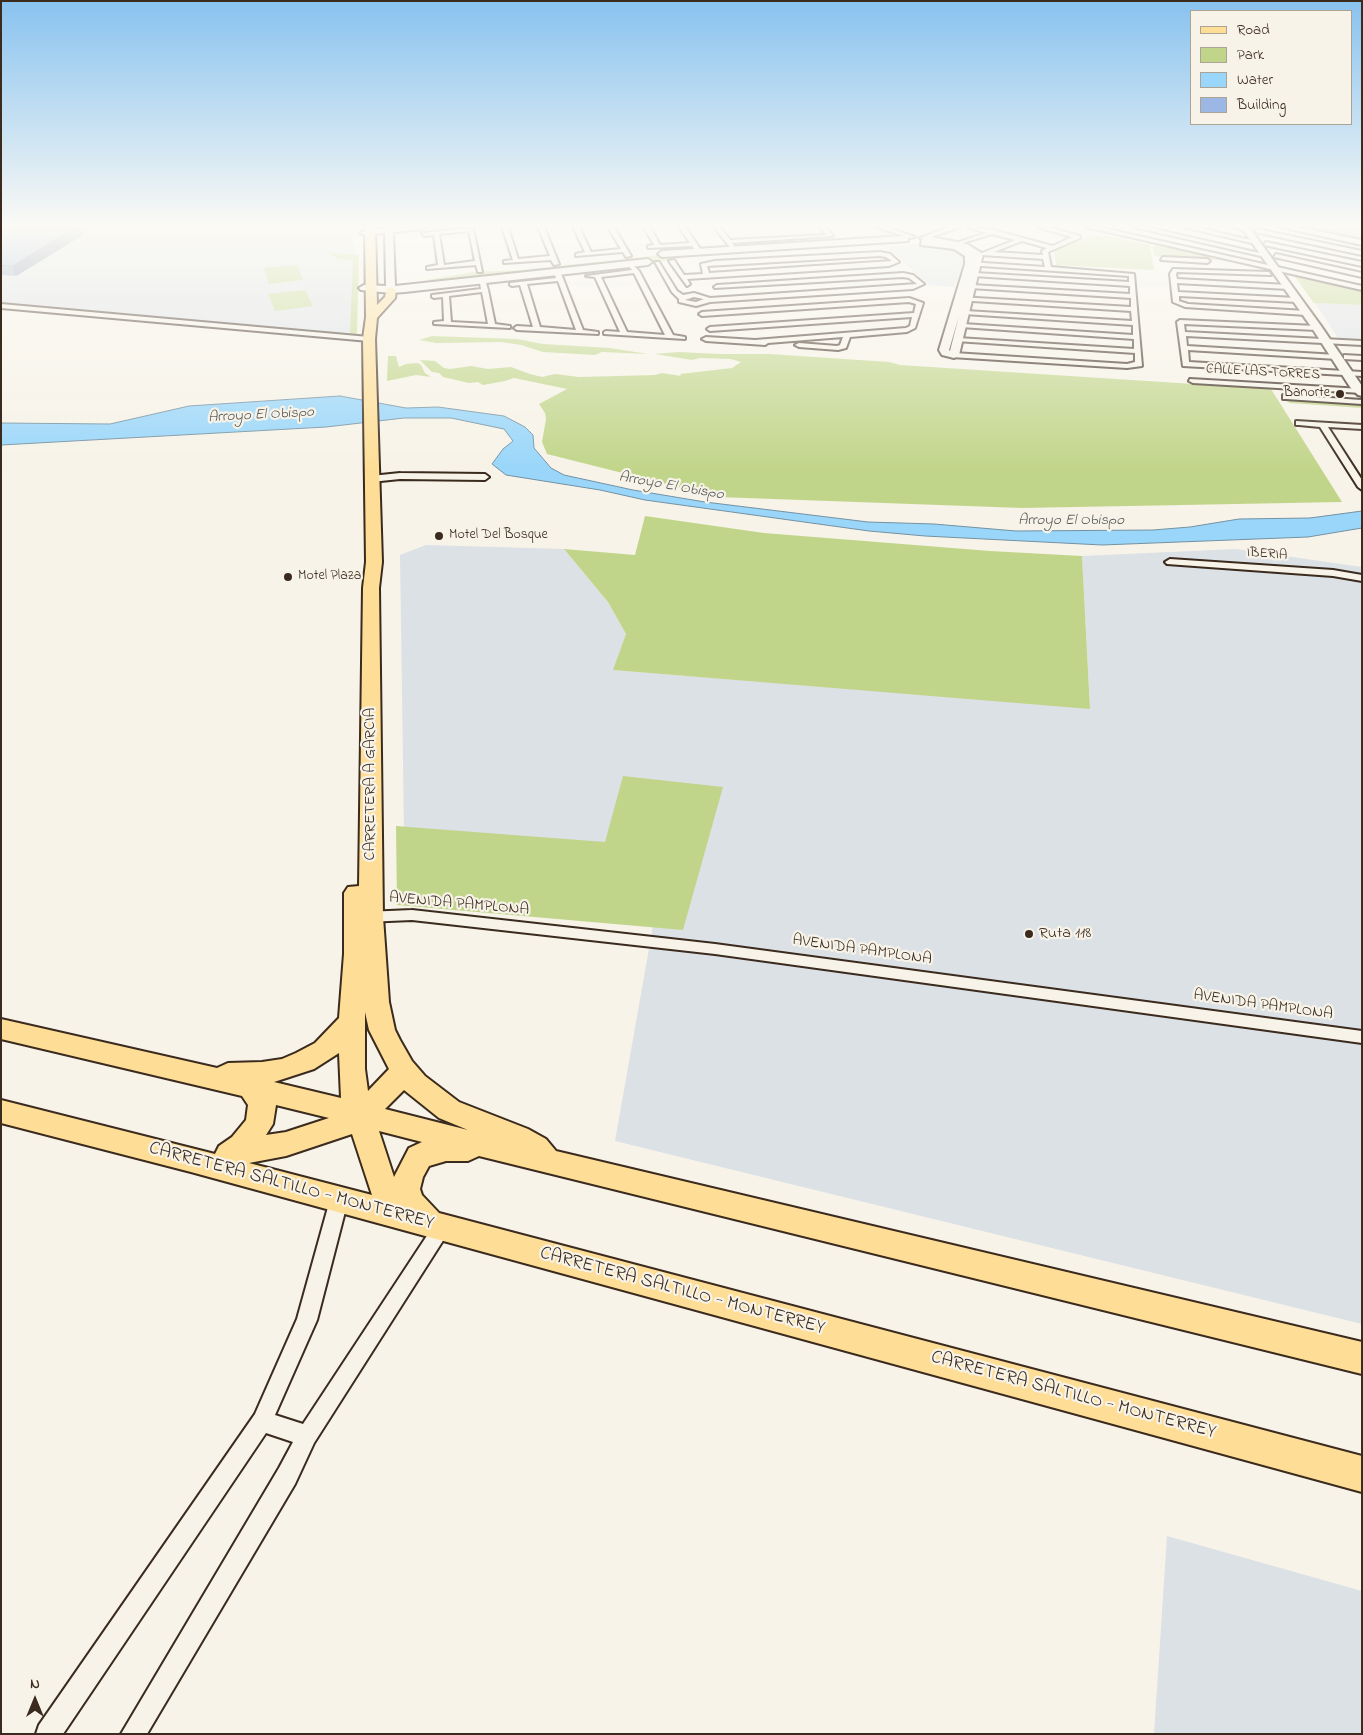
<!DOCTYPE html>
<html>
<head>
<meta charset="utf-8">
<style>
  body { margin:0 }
  #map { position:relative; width:1363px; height:1735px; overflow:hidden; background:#f7f3e8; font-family:"Indie Flower",sans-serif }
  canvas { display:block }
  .frame { position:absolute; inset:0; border:2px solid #3b2a1e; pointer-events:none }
  .legend { position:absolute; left:1190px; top:10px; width:162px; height:115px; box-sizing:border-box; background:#f7f3e8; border:1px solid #aca397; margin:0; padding:6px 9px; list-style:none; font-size:15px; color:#3b2a1e }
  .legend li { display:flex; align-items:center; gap:10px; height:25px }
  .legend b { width:25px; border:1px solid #aca397 }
  .north { position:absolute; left:10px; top:1675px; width:50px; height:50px; -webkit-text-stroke:4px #f7f3e8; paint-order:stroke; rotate:0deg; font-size:14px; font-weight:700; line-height:20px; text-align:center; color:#3b2a1e }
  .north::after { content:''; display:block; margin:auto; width:18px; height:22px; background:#3b2a1e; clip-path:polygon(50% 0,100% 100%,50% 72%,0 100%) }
</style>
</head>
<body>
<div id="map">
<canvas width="1363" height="1735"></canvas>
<div class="frame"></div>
<ul class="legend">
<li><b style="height:6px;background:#fede96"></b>Road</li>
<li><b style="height:14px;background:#c1d58a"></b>Park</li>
<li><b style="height:14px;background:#99d6fa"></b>Water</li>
<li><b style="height:14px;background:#9cb7e3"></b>Building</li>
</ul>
<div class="north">N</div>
</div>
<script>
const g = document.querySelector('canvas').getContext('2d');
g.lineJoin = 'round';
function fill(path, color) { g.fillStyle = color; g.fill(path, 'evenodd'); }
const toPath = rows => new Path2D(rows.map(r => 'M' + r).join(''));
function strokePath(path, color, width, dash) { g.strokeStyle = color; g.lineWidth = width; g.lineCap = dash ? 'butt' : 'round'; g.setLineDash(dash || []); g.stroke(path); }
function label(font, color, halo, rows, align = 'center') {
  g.font = font + ' "Indie Flower",sans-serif'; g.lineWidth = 4.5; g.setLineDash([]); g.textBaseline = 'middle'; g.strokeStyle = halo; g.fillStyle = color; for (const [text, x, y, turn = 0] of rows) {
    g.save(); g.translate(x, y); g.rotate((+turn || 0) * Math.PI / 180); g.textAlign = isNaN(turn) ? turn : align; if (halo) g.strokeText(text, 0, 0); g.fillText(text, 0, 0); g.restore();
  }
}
const built = toPath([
  [1,227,349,227,357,256,351,335,1,302],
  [926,244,955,249,964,253,964,258,955,287,928,285,887,247],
  [1315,303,1362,305,1362,342,1340,341],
  [426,545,564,549,608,602,626,634,614,670,1090,708,1082,556,1236,549,1362,567,1362,1324,615,1141,653,926,405,901,400,555],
  [1167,1536,1362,1591,1362,1734,1154,1734]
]);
const green = toPath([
  [1302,227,1362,228,1362,239],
  [1091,236,1109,236,1150,245,1154,270,1056,265,1054,250],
  [901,241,904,243,693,255,671,261,634,262,425,282,427,280,474,272,519,270,661,255],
  [1160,244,1233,261,1155,256,1152,247],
  [329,253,359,255,357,333,355,335,350,334,353,260,338,259],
  [297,265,303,280,269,284,264,268],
  [1293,274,1362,289,1362,305,1314,303],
  [305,290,313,306,275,311,268,294],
  [432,336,517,339,543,344,610,348,648,354,602,352,595,355,543,352,521,345,501,342,436,343,419,340],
  [679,352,719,354,769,354,889,362,900,365,1271,389,1342,502,1022,508,718,497,547,454,542,442,546,419,545,413,539,404,567,389,514,378,505,381,483,385,478,382,469,383,443,377,439,373,432,372,420,360,435,361,444,368,450,369,471,366,488,369,511,367,530,374,542,377,555,374,579,377,655,375,662,373,681,376,680,374,732,368,741,362,731,359,700,358,692,360,655,354],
  [388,356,396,356,399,367,406,364,418,363,421,365,425,373,431,377,416,375,387,381],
  [1287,398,1362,404,1362,408,1290,403,1286,401,1285,400],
  [645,516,764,533,990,551,1082,556,1090,709,613,670,626,634,608,602,564,549,635,555],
  [623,776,723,787,683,930,397,905,396,826,605,842]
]);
const water = toPath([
  [340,396,406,408,438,407,504,416,525,427,533,435,534,448,551,468,564,475,633,490,705,502,868,522,934,524,1016,531,1153,530,1190,527,1239,519,1310,518,1362,511,1362,528,1308,537,1102,545,925,536,869,531,645,500,600,490,506,475,492,464,503,449,513,441,504,429,451,418,404,418,326,427,1,445,1,423,110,424,189,406,340,396]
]);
const street = toPath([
  [502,227,508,227,518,259,550,256,538,227,544,227,559,264,554,265,551,260,504,263,504,261,513,260,502,227],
  [573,227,579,227,591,252,621,249,608,227,614,227,631,256,626,257,623,252,576,256,576,254,585,252,573,227],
  [644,227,650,227,660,245,690,243,679,227,685,227,701,250,696,251,692,246,648,248,648,246,654,245,644,227],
  [714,227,720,227,730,240,826,235,820,227,826,227,833,236,732,243,736,249,733,251,714,227],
  [876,227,886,227,915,237,910,238,876,227],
  [950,227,960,227,925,239,920,238,950,227],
  [967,227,993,230,1053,246,1072,237,1037,227,1048,227,1080,236,1080,238,1048,252,1051,267,1134,274,1142,366,1127,368,951,357,950,355,954,353,1127,364,1135,362,1135,353,956,341,954,340,958,338,1134,349,1134,339,961,327,961,325,963,324,1133,335,1133,325,964,314,964,312,966,311,1132,321,1131,311,957,300,956,299,959,297,1131,307,1131,298,970,288,969,287,972,285,1130,294,1130,286,973,276,975,273,1129,282,1129,276,967,265,969,262,1045,267,1043,259,982,255,982,253,1015,240,992,234,956,245,956,243,986,233,967,227],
  [1022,241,1047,248,1042,251,1043,255,994,252,1022,241],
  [1086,227,1098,227,1362,286,1362,290,1086,227],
  [1134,227,1146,227,1268,255,1265,257,1134,227],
  [1183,227,1195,227,1259,242,1256,244,1183,227],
  [1233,227,1246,227,1249,229,1246,231,1233,227],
  [473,228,482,272,478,272,476,265,427,269,427,267,438,265,434,235,424,236,422,233,473,228],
  [469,231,475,261,444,265,439,234,469,231],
  [1257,229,1362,251,1362,255,1255,232,1257,229],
  [1266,242,1362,262,1362,266,1264,245,1266,242],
  [880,252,890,254,899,262,889,266,687,279,690,284,687,286,669,261,674,260,684,275,703,274,701,264,715,261,880,252],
  [880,256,886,257,892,261,709,273,707,266,880,256],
  [1276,254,1362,273,1362,277,1274,257,1276,254],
  [1163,257,1207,259,1210,261,1207,263,1161,260,1163,257],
  [629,261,639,271,673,335,685,337,685,339,604,334,604,332,606,331,620,332,595,277,586,276,632,270,626,263,629,261],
  [634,273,665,335,627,332,601,277,634,273],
  [655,262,659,262,677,291,683,295,694,293,710,298,917,284,909,278,903,277,715,288,714,287,717,285,903,273,913,275,924,284,913,289,710,302,696,306,679,302,679,299,672,292,655,262],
  [694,297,703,299,704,299,696,302,685,300,694,297],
  [557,269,560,271,583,330,598,332,598,334,517,330,514,328,517,326,533,327,520,285,512,286,510,285,510,283,556,278,554,271,557,269],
  [558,281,576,330,540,327,527,284,558,281],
  [1173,269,1269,272,1271,275,1177,272,1176,274,1177,279,1288,285,1291,287,1288,289,1177,283,1178,292,1297,298,1300,300,1297,302,1179,296,1179,301,1188,304,1306,311,1309,313,1306,315,1185,307,1173,302,1170,274,1173,269],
  [483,281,486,283,488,290,495,324,510,326,510,328,434,324,434,322,444,321,443,297,434,298,432,297,432,295,481,289,480,283,483,281],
  [482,292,488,324,451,322,449,296,482,292],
  [909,298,923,303,915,328,907,332,850,337,846,348,838,350,799,347,795,345,799,343,837,346,840,345,843,337,768,343,765,345,706,341,702,339,706,337,755,340,906,328,910,326,912,317,710,331,707,329,710,327,914,313,916,304,909,302,702,316,699,314,702,312,909,298],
  [1,304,369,337,373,339,369,341,1,308,1,304],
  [1180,320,1317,326,1320,328,1317,330,1184,324,1185,332,1362,341,1362,345,1186,336,1187,346,1337,355,1341,357,1337,359,1188,350,1189,362,1362,372,1362,376,1183,366,1177,322,1180,320],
  [1344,355,1362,356,1362,360,1344,359,1344,355],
  [1190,379,1362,389,1362,393,1193,383,1189,381,1190,379],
  [1283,395,1362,400,1362,404,1286,399,1283,399,1283,395],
  [1296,421,1362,425,1362,429,1328,427,1362,480,1362,490,1358,487,1320,427,1299,425,1296,425,1296,421],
  [400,473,485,474,489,477,485,480,400,479,371,482,367,479,371,476,400,473],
  [1170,559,1333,570,1362,575,1362,581,1333,576,1167,564,1165,562,1170,559],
  [412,910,715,944,1362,1031,1362,1043,715,954,412,920,366,922,361,921,359,917,361,913,366,912,412,910],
  [339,1192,345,1194,348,1200,317,1320,275,1415,303,1424,436,1222,442,1220,448,1222,451,1228,314,1443,295,1484,147,1734,121,1734,279,1468,293,1442,266,1433,63,1734,36,1734,39,1725,255,1414,297,1319,330,1200,333,1194,339,1192]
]);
const secondary = toPath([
  [396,227,426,227,422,229,393,232,395,286,648,259,652,262,648,265,405,292,391,293,361,290,359,288,364,285,386,286,385,233,364,235,360,233,364,231,396,227],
  [1241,227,1249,227,1321,326,1362,386,1362,396,1358,395,1350,387,1312,328,1241,227],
  [1280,227,1297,227,1362,240,1362,245,1280,227],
  [905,236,908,237,908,241,662,257,658,254,662,251,905,236],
  [926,236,967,244,983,254,959,355,954,358,942,355,939,350,965,264,965,256,954,249,921,245,922,239,926,236],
  [959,316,950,351,949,350,959,316]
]);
const primary = toPath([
  [365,227,375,227,377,305,385,297,387,288,391,287,396,290,395,298,377,318,375,339,382,562,379,588,383,917,389,1002,395,1030,400,1040,412,1061,425,1076,459,1102,528,1129,546,1139,556,1151,1362,1342,1362,1374,479,1156,468,1161,446,1161,429,1166,423,1177,420,1189,422,1195,439,1213,1362,1456,1362,1492,191,1172,1,1123,1,1100,215,1154,219,1146,232,1137,246,1120,248,1105,242,1096,1,1039,1,1019,217,1068,228,1063,262,1062,282,1059,296,1053,315,1043,339,1018,344,954,344,893,348,887,359,886,363,588,366,562,363,339,366,317,365,227],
  [365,1012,369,1030,389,1069,368,1091,365,1069,365,1012],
  [339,1053,341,1098,274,1082,314,1069,339,1053],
  [404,1090,439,1118,468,1130,385,1109,404,1090],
  [276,1105,329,1118,286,1132,266,1135,273,1124,276,1105],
  [379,1131,422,1142,409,1148,394,1177,379,1131],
  [352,1134,372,1195,249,1163,286,1156,352,1134]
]);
const wall = toPath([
  [1,227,80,227,83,235,16,276,1,275]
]);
const shadedWall = toPath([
  [76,227,80,227,83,235,16,276,12,266]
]);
const building = toPath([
  [1,227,76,227,12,266,1,265,1,227]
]);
const markers = [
  [1340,394,5,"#3b2a1e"],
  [439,536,5,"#3b2a1e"],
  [288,577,5,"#3b2a1e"],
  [1029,934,5,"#3b2a1e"]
];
const farStreetnames = [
  ["CALLE LAS TORRES",1263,373,3],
  ["IBERIA",1267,555,4]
];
const farPoinames = [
  ["Banorte",1330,394,"right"],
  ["Motel Del Bosque",449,536],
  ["Motel Plaza",298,577]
];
const farWaternames = [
  ["Arroyo El Obispo",261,416,-3],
  ["Arroyo El Obispo",671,487,10],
  ["Arroyo El Obispo",1071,522]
];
const streetNames = [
  ["CARRETERA A GARCIA",371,784,-90],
  ["AVENIDA PAMPLONA",459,905,5],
  ["AVENIDA PAMPLONA",862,951,8],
  ["AVENIDA PAMPLONA",1263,1006,8]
];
const poiNames = [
  ["Ruta 118",1039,934]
];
const nearStreetnames = [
  ["CARRETERA SALTILLO - MONTERREY",291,1187,15],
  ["CARRETERA SALTILLO - MONTERREY",682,1292,15],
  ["CARRETERA SALTILLO - MONTERREY",1073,1396,15]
];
fill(built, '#dce1e6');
fill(green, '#c1d58a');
fill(water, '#99d6fa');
strokePath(water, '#7391a2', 1);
strokePath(street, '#3b2a1e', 4);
strokePath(secondary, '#3b2a1e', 4);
strokePath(primary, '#3b2a1e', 4);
fill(street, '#f7f3e8');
fill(secondary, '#f7f3e8');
fill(primary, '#fede96');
fill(wall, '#869dc3');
fill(shadedWall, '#6d809f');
fill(building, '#9cb7e3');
strokePath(building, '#6d809f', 1);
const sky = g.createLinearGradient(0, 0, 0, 470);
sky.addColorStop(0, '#88c2ef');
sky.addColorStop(0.48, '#fbfaf5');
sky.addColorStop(1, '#fbfaf500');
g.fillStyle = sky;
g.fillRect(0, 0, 1363, 470);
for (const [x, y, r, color] of markers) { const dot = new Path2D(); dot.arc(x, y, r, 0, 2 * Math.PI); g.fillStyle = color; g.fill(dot); strokePath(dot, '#f7f3e8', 2); }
label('14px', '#3b2a1e', '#f7f3e8', farStreetnames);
label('14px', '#3b2a1e', '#f7f3e8', farPoinames, 'left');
label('italic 15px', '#525555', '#f7f3e8', farWaternames);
label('16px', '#3b2a1e', '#f7f3e8', streetNames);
label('16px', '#3b2a1e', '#f7f3e8', poiNames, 'left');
label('19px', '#3b2a1e', '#f7f3e8', nearStreetnames);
</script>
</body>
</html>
